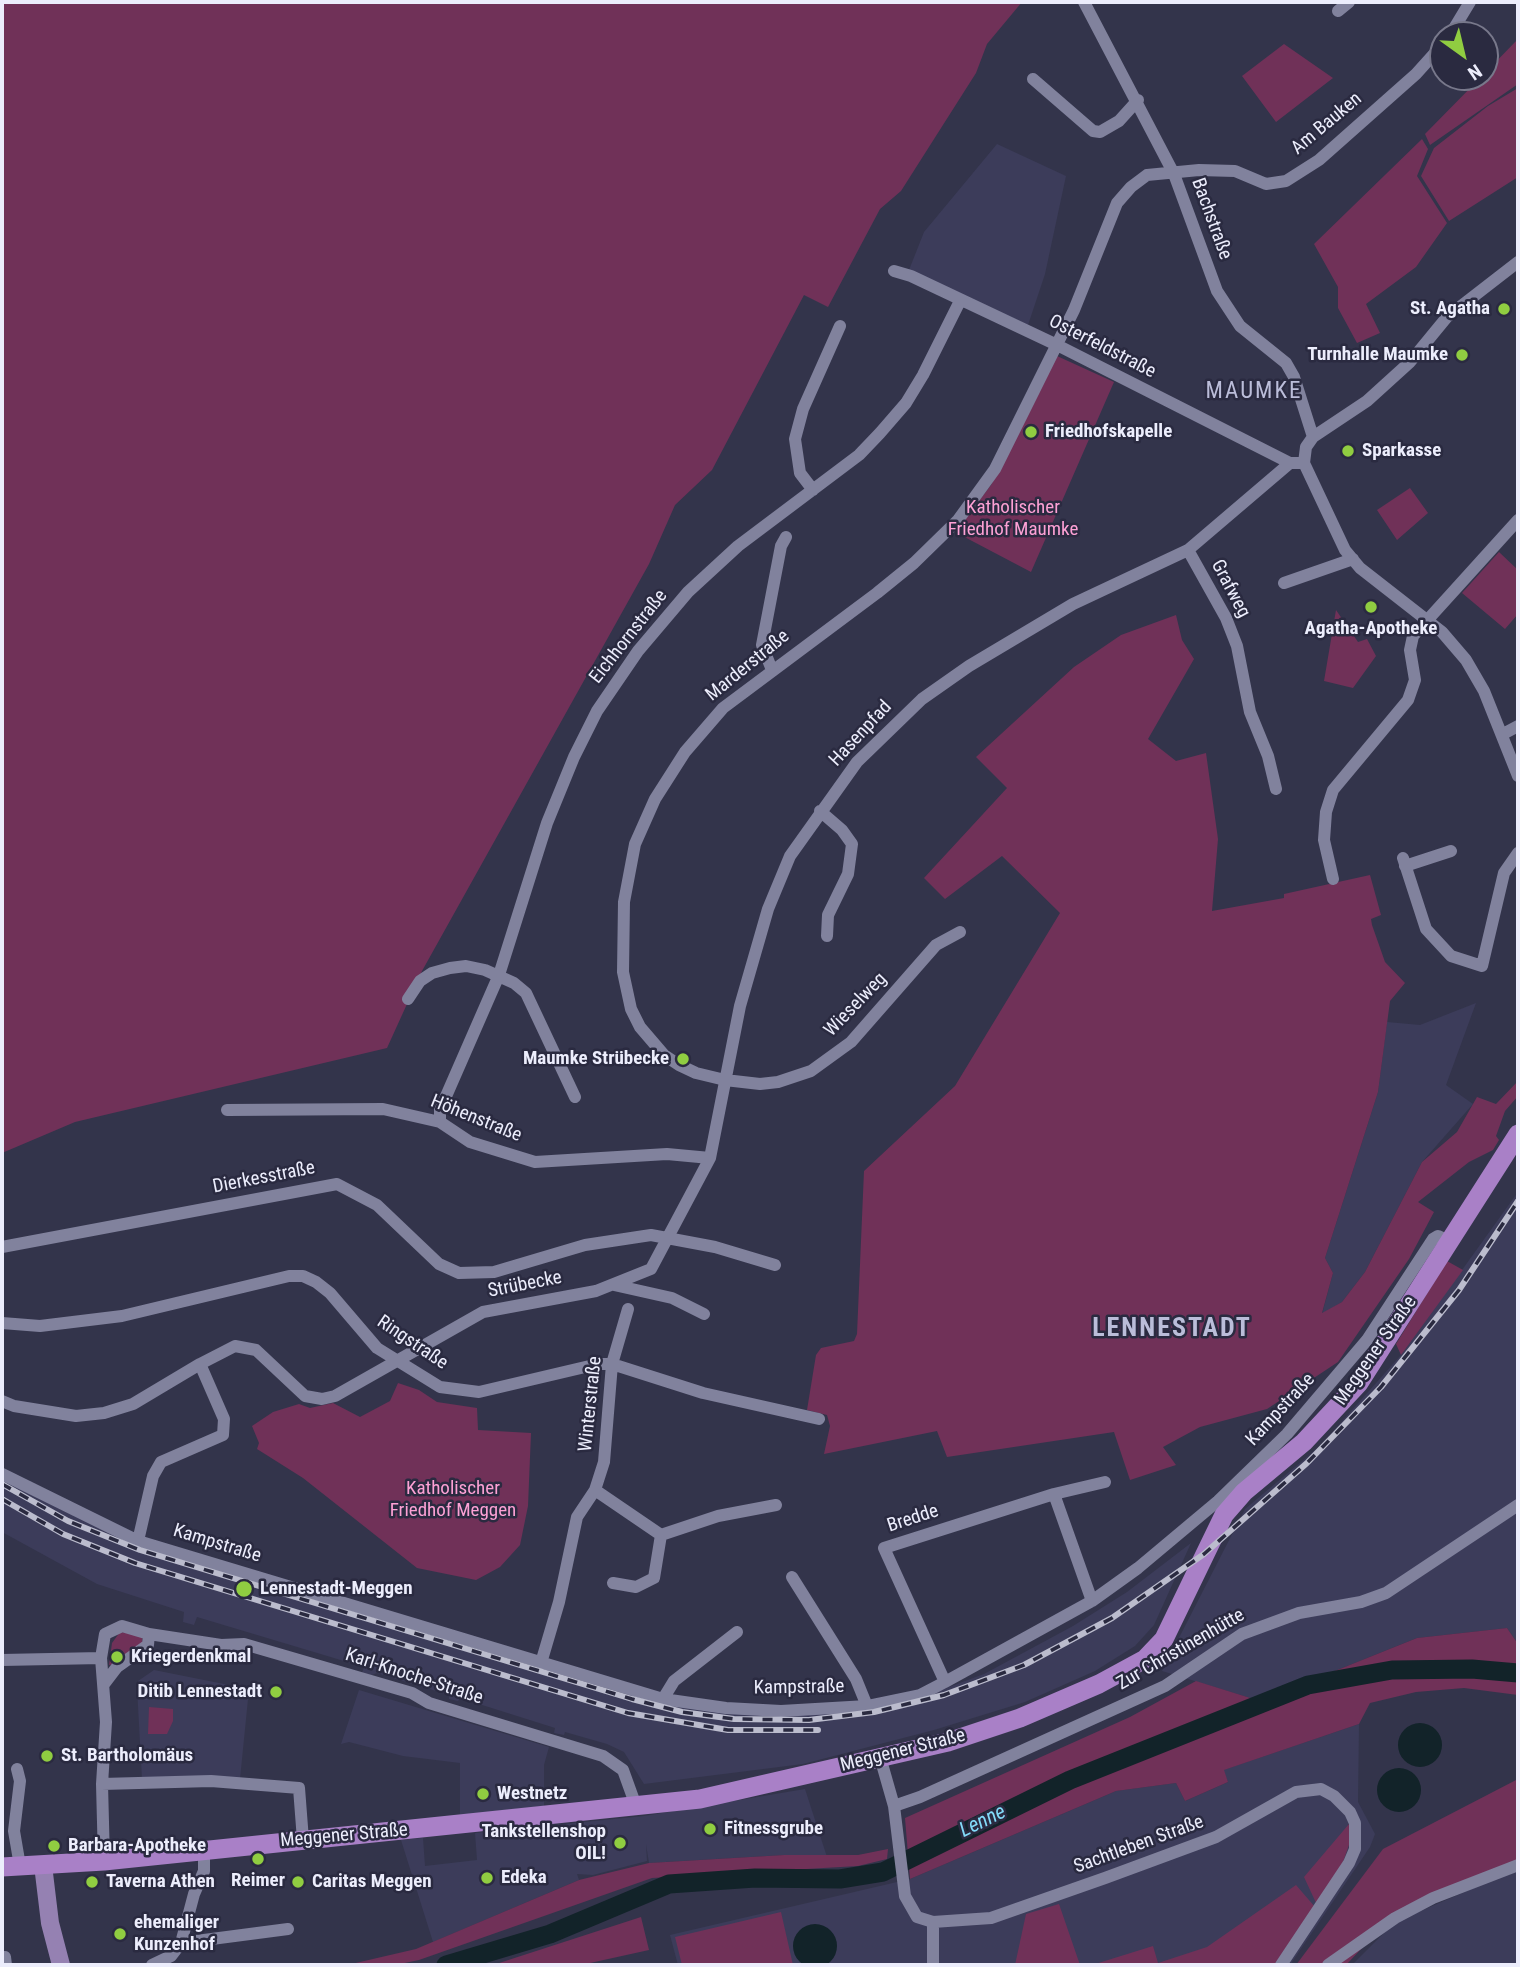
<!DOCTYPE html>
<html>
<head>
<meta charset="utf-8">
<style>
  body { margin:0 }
  #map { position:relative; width:1520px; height:1967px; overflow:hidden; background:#33344b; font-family:"Roboto Condensed",sans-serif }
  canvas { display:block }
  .frame { position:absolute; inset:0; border:4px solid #ecedfc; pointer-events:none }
  .north { position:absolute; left:1429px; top:21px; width:70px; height:70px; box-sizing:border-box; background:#2a2a40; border:2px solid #78788b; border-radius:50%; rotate:146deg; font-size:19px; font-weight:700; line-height:28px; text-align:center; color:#ecedfc }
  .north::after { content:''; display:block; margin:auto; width:24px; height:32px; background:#90cd41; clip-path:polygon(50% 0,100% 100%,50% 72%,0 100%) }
</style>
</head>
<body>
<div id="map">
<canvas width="1520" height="1967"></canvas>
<div class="frame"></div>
<div class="north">N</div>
</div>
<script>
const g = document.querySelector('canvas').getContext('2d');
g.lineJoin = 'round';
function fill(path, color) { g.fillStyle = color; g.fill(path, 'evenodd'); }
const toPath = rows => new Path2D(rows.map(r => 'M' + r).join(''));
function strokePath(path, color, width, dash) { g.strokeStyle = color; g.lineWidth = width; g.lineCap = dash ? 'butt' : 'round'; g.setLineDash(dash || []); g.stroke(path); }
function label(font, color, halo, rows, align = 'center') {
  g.font = font + ' "Roboto Condensed",sans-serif'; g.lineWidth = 5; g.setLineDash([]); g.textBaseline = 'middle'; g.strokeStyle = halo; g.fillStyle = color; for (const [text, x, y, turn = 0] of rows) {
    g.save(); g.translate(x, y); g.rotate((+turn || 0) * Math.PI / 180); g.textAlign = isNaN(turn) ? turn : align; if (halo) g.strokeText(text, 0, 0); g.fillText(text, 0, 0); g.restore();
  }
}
const built = toPath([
  [997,144,1066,176,1045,274,1028,325,909,270,924,232],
  [1476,1003,1446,1085,1473,1104,1422,1162,1365,1272,1342,1302,1322,1314,1333,1273,1325,1258,1378,1092,1387,1022,1420,1025],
  [1518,1192,1518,1644,1507,1628,1417,1638,1260,1701,1162,1671,1245,1509,1320,1446,1401,1355],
  [2,1468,142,1538,697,1708,909,1702,984,1674,1073,1626,1127,1592,1191,1543,1154,1625,1135,1646,1095,1671,1025,1702,934,1730,803,1764,644,1784,624,1752,607,1744,565,1732,564,1735,554,1733,555,1728,460,1698,458,1701,449,1699,449,1695,377,1673,369,1676,362,1673,364,1667,197,1617,194,1625,183,1622,184,1612,97,1584,2,1532],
  [154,1670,249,1689,240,1779,142,1779,137,1688,138,1681],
  [359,1690,549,1747,544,1765,544,1806,460,1815,460,1763,403,1756,349,1742,341,1744],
  [1359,1724,1358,1802,1375,1834,1370,1847,1290,1965,678,1965,670,1935,910,1879,1116,1791,1176,1783,1185,1801,1228,1782,1223,1770],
  [805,1789,827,1857,784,1855,649,1863,646,1844,647,1861,593,1875,577,1874,579,1880,433,1942,401,1840,423,1838,425,1866,477,1860,475,1833,644,1816],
  [1518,1869,1518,1965,1352,1965,1395,1922]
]);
const green = toPath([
  [2,2,1022,2,987,44,976,73,901,191,880,209,828,307,804,295,712,470,675,505,649,564,422,971,387,1048,75,1122,2,1153],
  [1518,39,1518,84,1430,145,1425,134,1481,77,1485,77,1485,73],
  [1284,44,1333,78,1276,122,1242,76],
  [1518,88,1518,177,1449,221,1421,176,1434,148,1488,106],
  [1422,139,1428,149,1417,176,1447,223,1416,267,1366,304,1380,333,1357,343,1338,308,1338,287,1314,244],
  [1057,356,1114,382,1031,572,955,532,991,485],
  [1410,488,1428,513,1397,540,1377,510],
  [1499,552,1518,570,1518,614,1505,629,1462,593],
  [1336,610,1358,642,1367,639,1376,656,1353,688,1324,681],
  [1176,615,1182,640,1194,659,1148,739,1176,761,1206,753,1218,839,1212,911,1284,898,1284,894,1370,875,1381,915,1371,919,1372,925,1385,962,1405,983,1390,1001,1378,1092,1325,1258,1333,1273,1322,1313,1342,1302,1365,1272,1422,1162,1457,1132,1477,1097,1496,1104,1518,1081,1518,1096,1505,1111,1496,1136,1499,1140,1493,1150,1469,1162,1418,1202,1434,1212,1409,1259,1338,1362,1267,1409,1200,1427,1163,1447,1176,1465,1130,1480,1114,1432,947,1457,937,1431,824,1454,830,1426,827,1415,807,1410,816,1355,821,1348,854,1341,857,1334,864,1171,955,1086,1060,913,1002,856,945,899,924,878,1007,788,976,757,1074,667,1121,635],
  [1447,1261,1463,1270,1401,1355,1396,1344],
  [398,1383,419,1390,437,1402,477,1408,478,1430,531,1433,528,1506,520,1545,500,1567,476,1580,417,1568,303,1478,257,1449,259,1443,252,1426,273,1412,299,1404,310,1408,333,1403,360,1417,390,1401],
  [1507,1628,1518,1644,1518,1695,1464,1688,1416,1692,1370,1703,1359,1724,1224,1770,1228,1782,1185,1801,1176,1783,1116,1791,910,1879,905,1818,1130,1717,1196,1681,1260,1701,1417,1638],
  [120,1632,142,1635,143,1647,116,1664,109,1665,112,1643],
  [149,1707,173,1709,173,1721,167,1734,148,1734],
  [1518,1779,1518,1862,1394,1914,1346,1965,1296,1965,1383,1849],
  [1349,1824,1350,1842,1343,1862,1317,1905,1304,1877],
  [888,1849,887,1859,858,1866,652,1878,419,1960,395,1965,347,1965,416,1949,579,1880,649,1863,784,1855,858,1855],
  [1296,1885,1315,1907,1274,1965,1092,1965,1153,1946,1158,1963,1207,1947],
  [1059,1904,1080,1965,1015,1965,1026,1914],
  [781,1912,793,1965,682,1965,675,1937],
  [641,1917,649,1950,581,1965,493,1965]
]);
const water = toPath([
  '1398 1745a22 22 0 1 1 44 0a22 22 0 1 1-44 0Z',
  '1377 1790a22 22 0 1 1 44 0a22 22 0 1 1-44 0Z',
  '793 1946a22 22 0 1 1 44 0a22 22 0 1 1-44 0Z'
]);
const river = toPath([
  [446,1965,550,1934,669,1884,755,1878,840,1879,883,1872,1070,1780,1308,1685,1392,1670,1472,1669,1518,1673]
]);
const street = toPath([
  [1084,2,1174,174,1217,291,1240,326,1286,363,1294,377,1313,437],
  [1338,11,1349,2],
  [1450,35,1470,2],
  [1033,79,1093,131,1100,132,1119,121,1138,100],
  [1518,262,1447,317,1410,362,1367,401,1313,437,1306,447,1304,463,1345,550,1360,568,1442,632,1466,660,1484,691,1518,776],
  [894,271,911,276,1057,345,1290,463],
  [813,490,800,473,795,439,803,409,840,326],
  [1188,550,1226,618,1237,646,1250,712,1268,756,1276,789],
  [1284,583,1353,559],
  [772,670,762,645,781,546,786,537],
  [1503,734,1518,726],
  [820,811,842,830,852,844,848,874,828,915,827,936],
  [1403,858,1426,929,1451,956,1482,966,1504,873,1518,853],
  [1405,866,1451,851],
  [1333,879,1324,840,1326,812,1333,790,1408,700,1415,680,1410,650,1413,636,1518,520],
  [960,932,936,945,851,1042,811,1071,778,1082,760,1084,725,1080,696,1073,679,1065,664,1055,640,1027,631,1009,623,972,624,902,635,844,655,799,685,752,723,708,877,593,914,563,958,520,995,469,1074,310,1117,203,1131,187,1147,175,1199,170,1235,171,1266,184,1286,181,1319,160,1416,74,1443,44],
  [408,999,420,981,432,973,450,968,466,966,485,970,514,983,526,993,575,1097],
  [227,1110,383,1109,440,1122,470,1142,535,1162,667,1154,710,1158],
  [440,1122,440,1110,499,975,547,823,574,757,597,711,638,651,688,592,738,546,859,455,880,433,906,403,923,375,960,301],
  [2,1247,337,1184,377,1205,439,1264,459,1273,494,1272,585,1245,651,1235,715,1247,775,1265],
  [614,1285,672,1298,704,1314],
  [2,1323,40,1326,122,1316,289,1276,303,1276,316,1282,330,1293,377,1348,440,1387,479,1392,598,1364,612,1364,703,1393,819,1419],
  [200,1364,235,1346,256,1350,305,1396,322,1399,335,1396,483,1312,596,1291,651,1269,710,1158,740,1006,768,909,790,856,857,762,922,699,969,666,1073,604,1188,550,1290,463,1304,463],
  [2,1401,14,1406,76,1416,104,1413,133,1404,200,1364,224,1419,223,1435,161,1462,153,1476,138,1541],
  [2,1474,138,1541,663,1699,726,1708,781,1711,867,1706,920,1695,945,1682,1092,1601,1138,1568,1218,1501,1287,1434,1367,1340,1433,1239,1438,1236,1449,1241],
  [595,1490,661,1535,654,1578,636,1587,613,1583],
  [1054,1494,1092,1601],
  [661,1535,718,1516,776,1505],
  [792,1577,856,1679,867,1706],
  [149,1634,221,1645,244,1644,412,1693,429,1703,603,1756,623,1770,636,1806],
  [2,1660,101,1658],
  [541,1663,559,1602,577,1517,595,1490,604,1462,612,1364,628,1309],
  [945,1682,884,1548,1054,1494,1105,1482],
  [104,1684,117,1667,148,1645,149,1634,122,1626,105,1634,101,1658,106,1722,102,1784,104,1861],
  [663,1699,674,1681,737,1632],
  [880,1757,894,1806,905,1896,917,1917,933,1922,991,1918,1105,1878,1216,1837,1296,1792,1321,1789,1334,1796,1350,1812,1355,1823,1355,1849,1349,1863,1281,1965],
  [17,1769,20,1781,14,1831,20,1866],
  [102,1784,211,1781,299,1788,303,1840],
  [894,1806,920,1797,1165,1686,1242,1634,1299,1613,1361,1602,1386,1593,1518,1505],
  [933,1922,933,1965],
  [181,1943,288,1929],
  [5,1957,6,1965],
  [152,1965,171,1956,181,1943,194,1894,204,1871,204,1850],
  [1328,1965,1395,1918,1433,1898,1518,1865]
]);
const secondary = toPath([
  [43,1865,50,1923,61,1965]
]);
const primary = toPath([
  [2,1867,104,1861,700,1799,948,1742,1020,1718,1099,1684,1145,1659,1164,1639,1224,1515,1244,1492,1304,1442,1359,1383,1518,1134]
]);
const rail = toPath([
  [2,1484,68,1521,140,1550,632,1699,682,1712,734,1719,809,1720,874,1712,944,1695,1024,1665,1112,1618,1204,1554,1307,1463,1381,1387,1459,1290,1518,1201],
  [2,1499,63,1534,135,1563,628,1713,728,1730,818,1730]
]);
const markers = [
  [1504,309,7,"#90cd41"],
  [1462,355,7,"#90cd41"],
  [1031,432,7,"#90cd41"],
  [1348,451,7,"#90cd41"],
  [1371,607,7,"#90cd41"],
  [683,1059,7,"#90cd41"],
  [244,1589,9,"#90cd41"],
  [117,1657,7,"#90cd41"],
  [276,1692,7,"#90cd41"],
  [47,1756,7,"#90cd41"],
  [483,1794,7,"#90cd41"],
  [710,1829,7,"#90cd41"],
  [620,1843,7,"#90cd41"],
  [54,1846,7,"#90cd41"],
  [258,1859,7,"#90cd41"],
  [487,1878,7,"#90cd41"],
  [92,1882,7,"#90cd41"],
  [298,1882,7,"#90cd41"],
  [120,1934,7,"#90cd41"]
];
const streetNames = [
  ["Am Bauken",1327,124,-40],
  ["Bachstraße",1211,219,70],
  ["Osterfeldstraße",1102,347,27],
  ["Grafweg",1230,589,62],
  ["Eichhornstraße",629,637,-52],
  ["Marderstraße",748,666,-39],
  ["Hasenpfad",861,734,-47],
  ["Wieselweg",856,1005,-46],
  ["Höhenstraße",476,1119,22],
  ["Dierkesstraße",264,1178,-11],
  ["Strübecke",525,1285,-11],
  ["Ringstraße",412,1343,34],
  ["Meggener Straße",1376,1351,-55],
  ["Winterstraße",591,1404,-84],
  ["Kampstraße",1281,1410,-47],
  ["Bredde",913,1519,-18],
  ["Kampstraße",217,1544,17],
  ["Zur Christinenhütte",1181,1650,-30],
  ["Karl-Knoche-Straße",414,1677,18],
  ["Kampstraße",799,1688,-1],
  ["Meggener Straße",903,1751,-14],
  ["Meggener Straße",344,1836,-5],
  ["Sachtleben Straße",1139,1845,-20]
];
const poiNames = [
  ["St. Agatha",1490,309,"right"],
  ["Turnhalle Maumke",1448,355,"right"],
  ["Friedhofskapelle",1045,432],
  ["Sparkasse",1362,451],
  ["Agatha-Apotheke",1371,629,"center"],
  ["Maumke Strübecke",669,1059,"right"],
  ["Lennestadt-Meggen",260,1589],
  ["Kriegerdenkmal",131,1657],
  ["Ditib Lennestadt",262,1692,"right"],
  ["St. Bartholomäus",61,1756],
  ["Westnetz",497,1794],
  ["Fitnessgrube",724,1829],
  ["Tankstellenshop",606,1832,"right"],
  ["OIL!",606,1854,"right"],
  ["Barbara-Apotheke",68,1846],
  ["Edeka",501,1878],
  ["Reimer",258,1881,"center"],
  ["Taverna Athen",106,1882],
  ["Caritas Meggen",312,1882],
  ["ehemaliger",134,1923],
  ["Kunzenhof",134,1945]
];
const parkNames = [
  ["Katholischer",1013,508],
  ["Friedhof Maumke",1013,530],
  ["Katholischer",453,1489],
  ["Friedhof Meggen",453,1511]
];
const waterNames = [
  ["Lenne",983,1822,-26]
];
const quarterNames = [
  ["MAUMKE",1254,392]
];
const districtNames = [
  ["LENNESTADT",1172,1329]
];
fill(built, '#3c3c5a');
fill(green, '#703158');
fill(water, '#122329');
strokePath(river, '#122329', 19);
strokePath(street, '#81829d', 12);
strokePath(secondary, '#9581b2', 18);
strokePath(primary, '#a980c7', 19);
strokePath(rail, '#bbbccd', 6);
strokePath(rail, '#2a2a40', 3.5, [10]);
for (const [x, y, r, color] of markers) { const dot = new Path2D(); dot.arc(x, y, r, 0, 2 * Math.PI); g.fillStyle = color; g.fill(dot); strokePath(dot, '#2a2a40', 2.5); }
label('19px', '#ecedfc', '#2a2a40', streetNames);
label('bold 19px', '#ecedfc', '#2a2a40', poiNames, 'left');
label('19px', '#fda1d5', '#2a2a40', parkNames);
label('italic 21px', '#83dbf9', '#2a2a40', waterNames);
g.letterSpacing = '2px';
label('23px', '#bbbdd9', '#2a2a40', quarterNames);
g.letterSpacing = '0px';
g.letterSpacing = '2px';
label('bold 26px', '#bbbdd9', '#2a2a40', districtNames);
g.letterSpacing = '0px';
</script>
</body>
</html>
